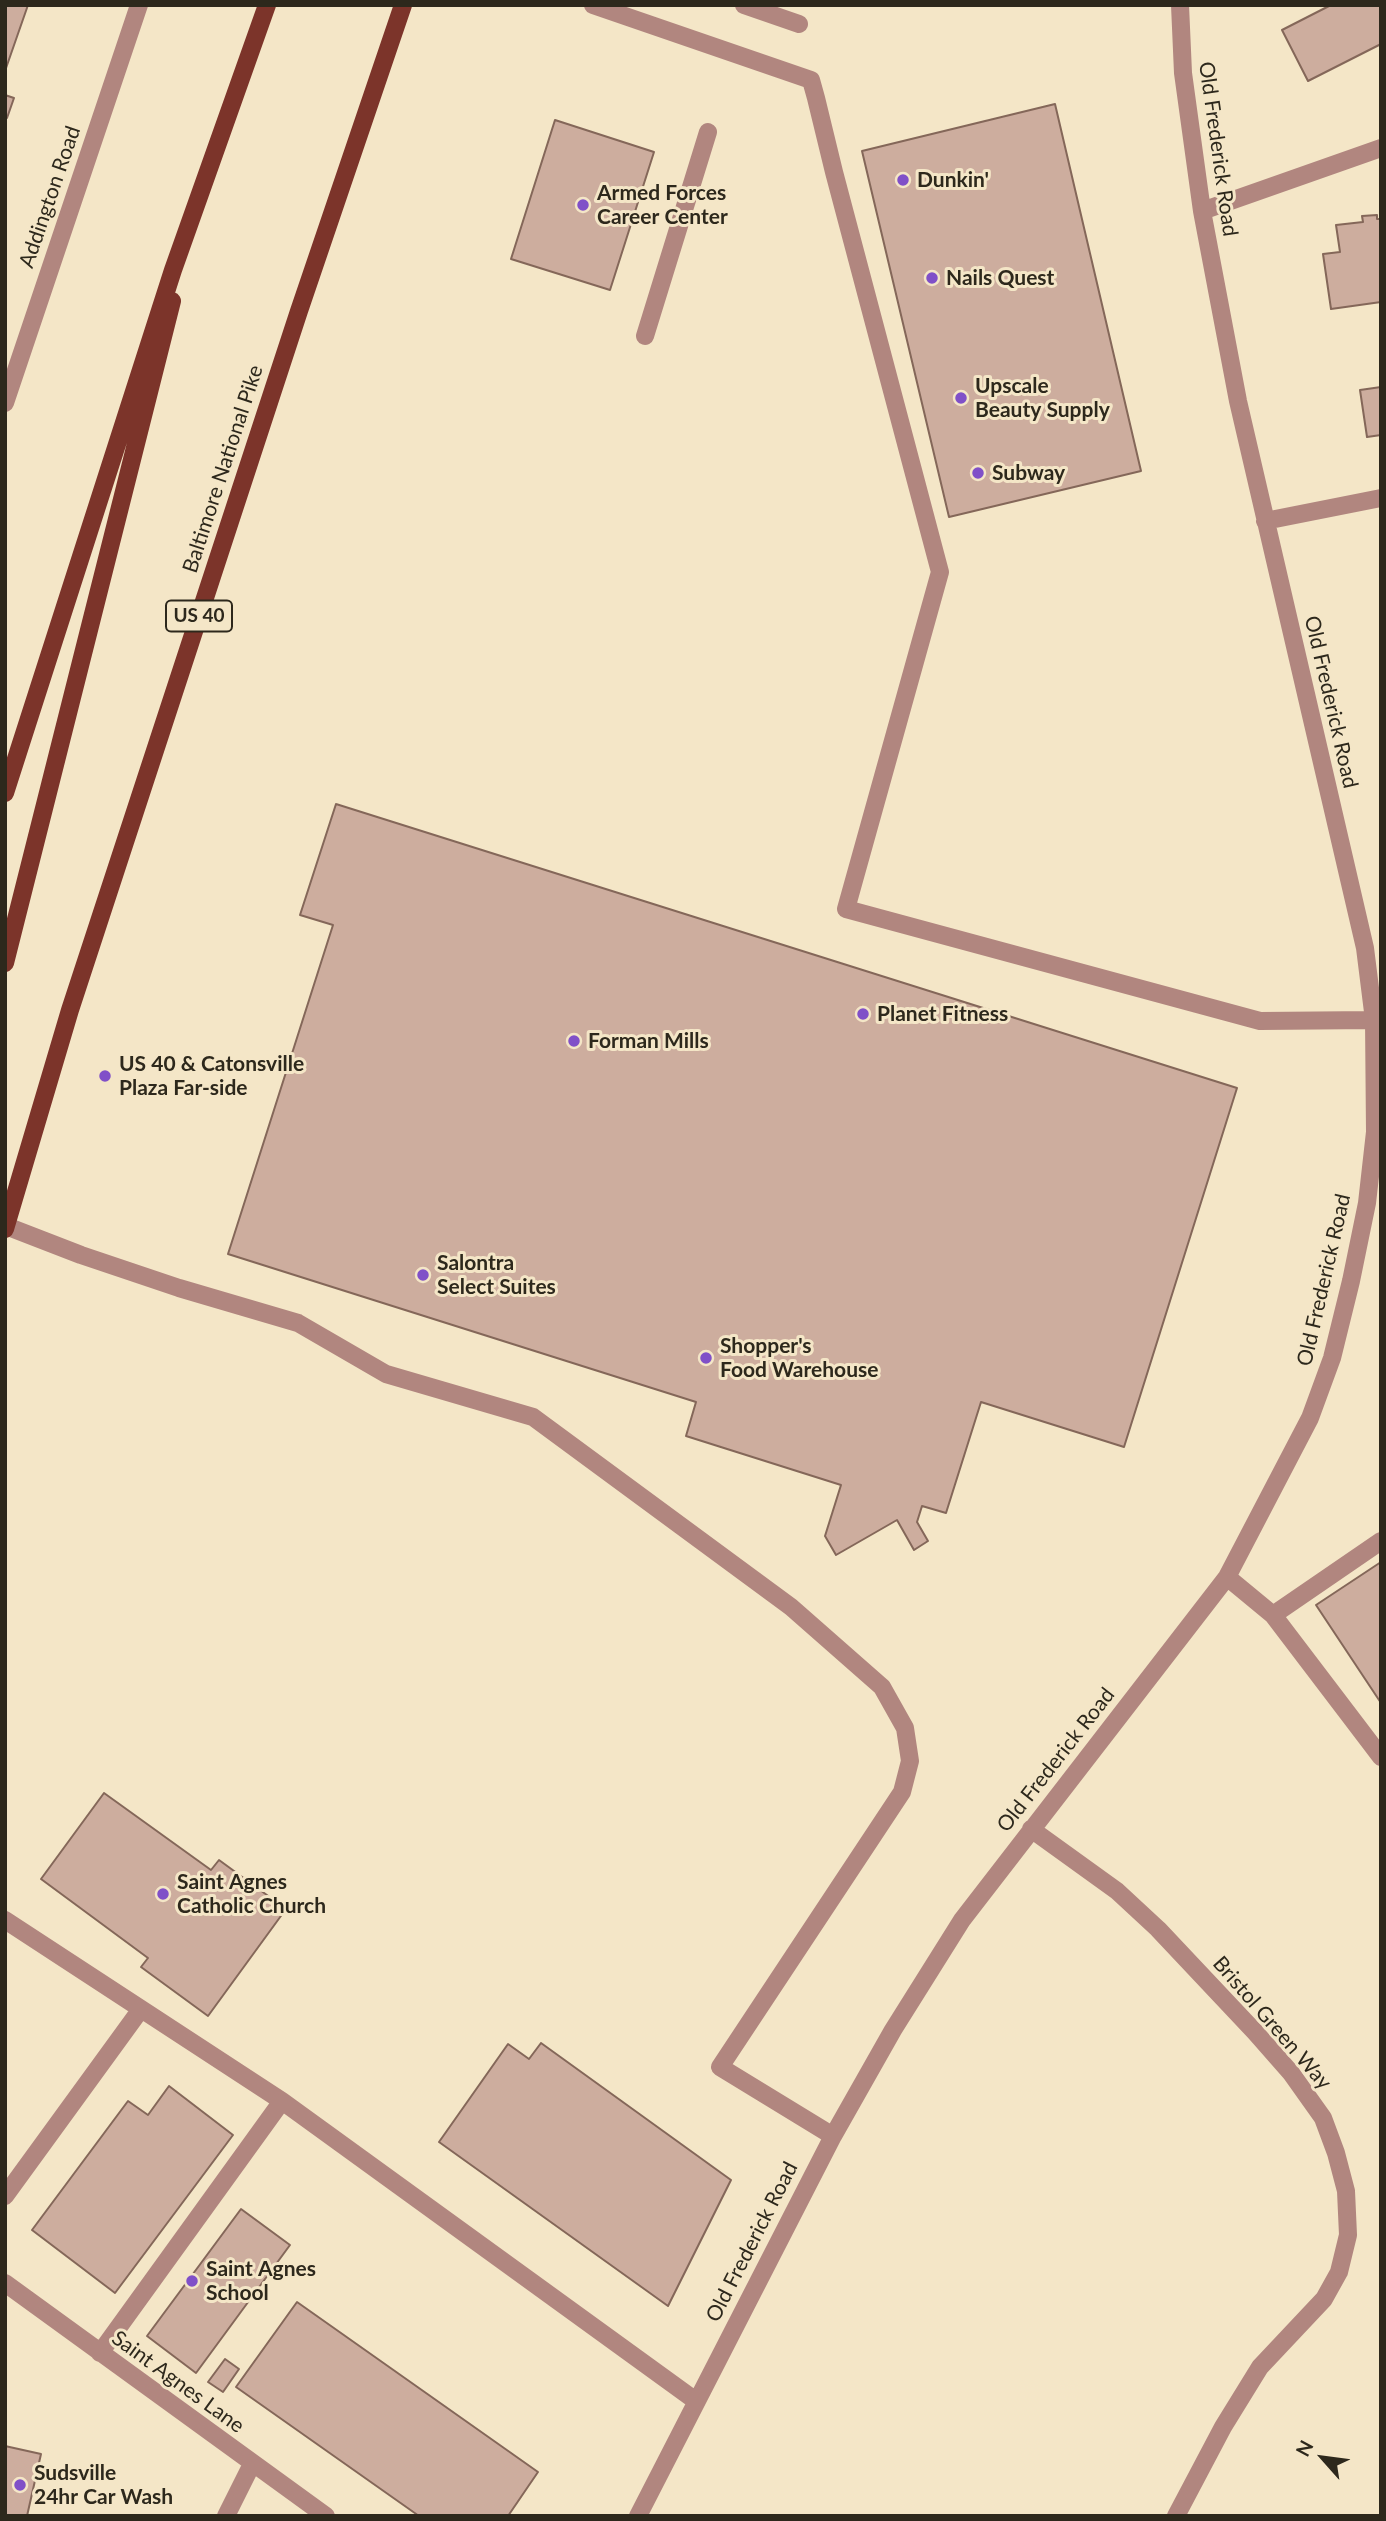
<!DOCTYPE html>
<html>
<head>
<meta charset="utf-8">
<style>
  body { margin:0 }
  #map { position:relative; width:1386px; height:2521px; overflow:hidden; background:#f4e6c7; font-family:Lato,sans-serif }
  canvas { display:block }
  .frame { position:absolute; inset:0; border:7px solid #2d281c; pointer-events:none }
  .north { position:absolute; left:1288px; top:2423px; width:70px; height:70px; -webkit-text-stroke:5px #f4e6c7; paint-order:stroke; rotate:298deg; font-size:19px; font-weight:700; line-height:28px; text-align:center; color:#2d281c }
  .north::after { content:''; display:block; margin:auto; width:24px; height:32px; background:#2d281c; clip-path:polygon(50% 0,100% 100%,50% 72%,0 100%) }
</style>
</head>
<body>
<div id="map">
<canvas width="1386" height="2521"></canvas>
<div class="frame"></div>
<div class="north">N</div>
</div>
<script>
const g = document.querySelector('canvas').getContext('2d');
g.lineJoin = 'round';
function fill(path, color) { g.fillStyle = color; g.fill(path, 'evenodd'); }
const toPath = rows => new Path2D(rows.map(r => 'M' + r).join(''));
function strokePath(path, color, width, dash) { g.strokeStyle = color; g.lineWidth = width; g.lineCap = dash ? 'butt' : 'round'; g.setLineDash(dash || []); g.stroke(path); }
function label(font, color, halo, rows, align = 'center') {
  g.font = font + ' Lato,sans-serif'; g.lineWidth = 6; g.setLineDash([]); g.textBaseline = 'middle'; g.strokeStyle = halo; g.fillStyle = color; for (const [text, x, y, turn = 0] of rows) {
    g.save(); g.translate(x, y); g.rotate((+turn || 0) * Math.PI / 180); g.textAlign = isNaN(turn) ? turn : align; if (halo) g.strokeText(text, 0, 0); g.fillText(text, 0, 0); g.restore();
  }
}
const building = toPath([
  [5,5,28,5,5,71,5,5],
  [1331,5,1381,5,1381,44,1308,81,1282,30,1331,5],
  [5,95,14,98,7,118,5,117,5,95],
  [1055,104,1141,471,949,517,862,151,1055,104],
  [555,120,654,152,610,290,511,259,555,120],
  [1377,215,1377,219,1381,219,1381,302,1331,309,1323,254,1340,252,1336,225,1363,222,1362,216,1377,215],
  [1381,387,1381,435,1367,437,1360,390,1381,387],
  [336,804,1237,1088,1124,1447,981,1402,946,1513,922,1506,917,1522,928,1541,914,1550,897,1520,836,1555,825,1536,841,1485,686,1436,696,1402,228,1254,333,925,300,915,336,804],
  [1381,1562,1381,1703,1316,1605,1381,1562],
  [104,1793,211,1870,219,1860,286,1909,208,2016,141,1967,148,1958,41,1879,104,1793],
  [541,2043,731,2180,668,2306,439,2142,508,2044,529,2059,541,2043],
  [169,2086,233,2135,115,2293,32,2230,128,2101,148,2115,169,2086],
  [241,2209,290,2245,196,2373,147,2336,241,2209],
  [297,2302,538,2472,508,2516,419,2516,236,2387,297,2302],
  [225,2359,239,2369,223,2392,208,2382,225,2359],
  [5,2446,41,2454,27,2516,5,2516,5,2446]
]);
const minor = toPath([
  [593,5,811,80,816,98,834,172,940,572,846,909,1260,1021,1374,1020],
  [744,5,799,24],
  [1202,211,1381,148],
  [645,336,708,132],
  [5,403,139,5],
  [1265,521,1381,498],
  [6,1226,81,1255,179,1288,298,1323,386,1374,533,1417,791,1607,882,1687,905,1728,910,1761,902,1792,720,2067,833,2136],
  [1227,1577,1273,1615,1381,1757],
  [1273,1615,1381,1541],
  [1031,1829,1117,1891,1158,1929,1255,2032,1291,2073,1323,2118,1336,2153,1346,2191,1348,2235,1339,2272,1324,2299,1260,2367,1223,2427,1176,2516],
  [5,1920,282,2101,696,2401],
  [5,2196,141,2009],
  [5,2283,326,2516],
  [100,2353,282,2101],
  [226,2516,252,2464],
  [638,2516,833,2136,893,2030,962,1920,1227,1577,1310,1418,1332,1358,1351,1281,1367,1203,1375,1132,1374,1020,1365,948,1238,401,1202,211,1183,73,1180,5]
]);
const major = toPath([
  [5,793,173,270,267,5],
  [5,963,172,301],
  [5,1229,70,1010,299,311,403,5]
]);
const markers = [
  [903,180,7,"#8050c8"],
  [583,205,7,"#8050c8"],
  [932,278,7,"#8050c8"],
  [961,398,7,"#8050c8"],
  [978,473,7,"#8050c8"],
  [863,1014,7,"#8050c8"],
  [574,1041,7,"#8050c8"],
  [105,1076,7,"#8050c8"],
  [423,1275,7,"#8050c8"],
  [706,1358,7,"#8050c8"],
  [163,1894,7,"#8050c8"],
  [192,2281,7,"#8050c8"],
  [20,2485,7,"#8050c8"]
];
const shields = [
  [199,616,66]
];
const shieldNames = [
  ["US 40",199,616]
];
const streetNames = [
  ["Old Frederick Road",1218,149,82],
  ["Addington Road",50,197,-71],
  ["Baltimore National Pike",223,469,-72],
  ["Old Frederick Road",1331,702,77],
  ["Old Frederick Road",1324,1280,-77],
  ["Old Frederick Road",1056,1760,-52],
  ["Bristol Green Way",1272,2023,49],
  ["Old Frederick Road",752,2242,-63],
  ["Saint Agnes Lane",178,2382,36]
];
const poiNames = [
  ["Dunkin'",917,180],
  ["Armed Forces",597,193],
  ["Career Center",597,217],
  ["Nails Quest",946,278],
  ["Upscale",975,386],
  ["Beauty Supply",975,410],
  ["Subway",992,473],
  ["Planet Fitness",877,1014],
  ["Forman Mills",588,1041],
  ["US 40 & Catonsville",119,1064],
  ["Plaza Far-side",119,1088],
  ["Salontra",437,1263],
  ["Select Suites",437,1287],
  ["Shopper's",720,1346],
  ["Food Warehouse",720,1370],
  ["Saint Agnes",177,1882],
  ["Catholic Church",177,1906],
  ["Saint Agnes",206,2269],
  ["School",206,2293],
  ["Sudsville",34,2473],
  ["24hr Car Wash",34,2497]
];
fill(building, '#cdad9e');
strokePath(building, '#846759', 2);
strokePath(minor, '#b1867f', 18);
strokePath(major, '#7c342a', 18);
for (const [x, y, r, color] of markers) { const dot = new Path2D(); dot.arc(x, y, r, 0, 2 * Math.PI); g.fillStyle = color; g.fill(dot); strokePath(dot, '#f4e6c7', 2.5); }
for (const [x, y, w] of shields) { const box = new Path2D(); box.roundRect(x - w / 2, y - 15.5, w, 31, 5); g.fillStyle = '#f4e6c7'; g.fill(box); strokePath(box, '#2d281c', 2); }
label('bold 19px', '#2d281c', null, shieldNames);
label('21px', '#2d281c', '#f4e6c7', streetNames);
label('bold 21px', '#2d281c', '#f4e6c7', poiNames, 'left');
</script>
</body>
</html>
